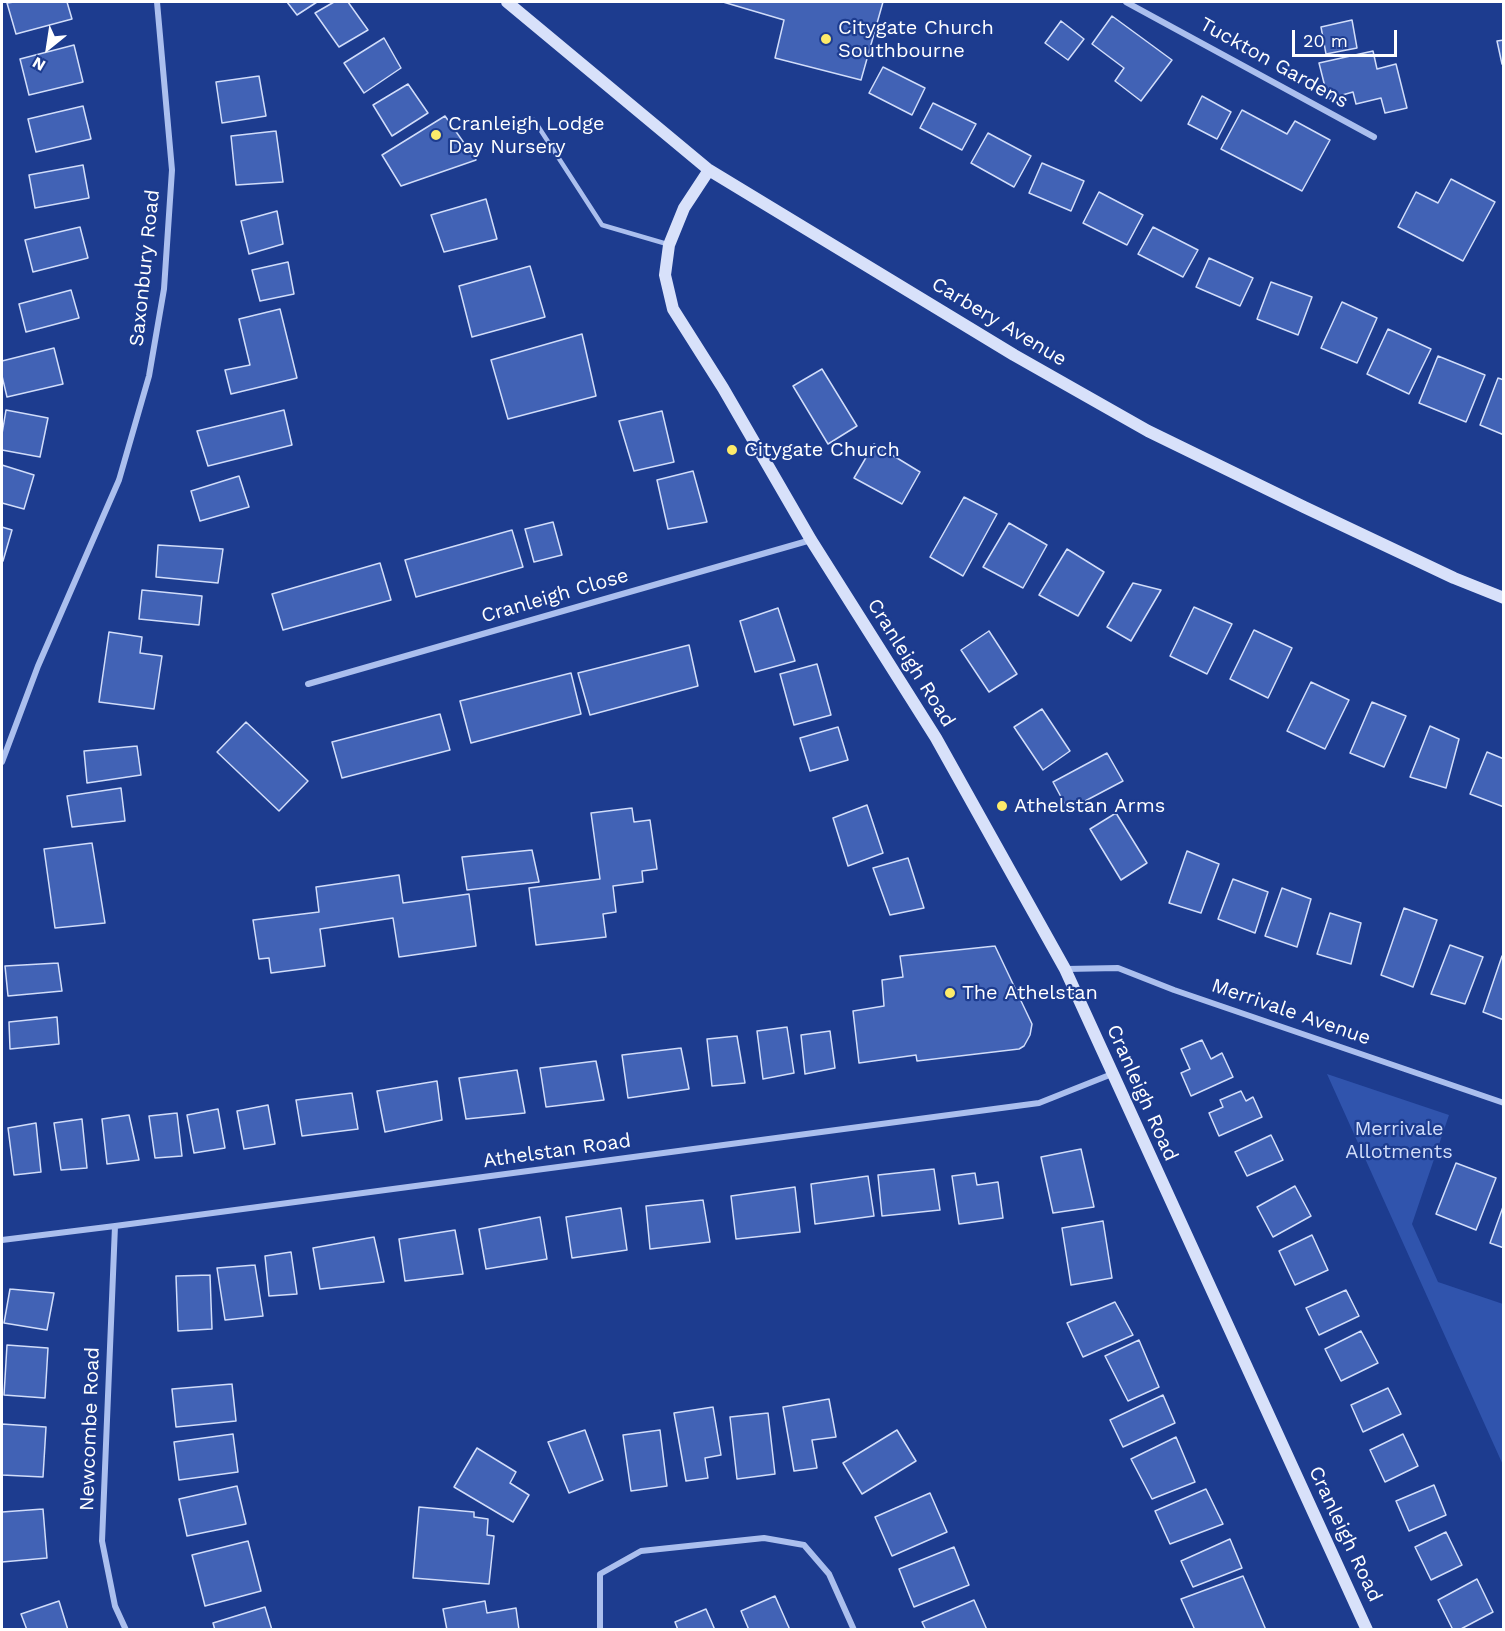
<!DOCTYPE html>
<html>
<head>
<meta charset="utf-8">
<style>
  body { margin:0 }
  #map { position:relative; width:1505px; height:1631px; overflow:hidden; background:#1d3c8f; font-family:"Work Sans",sans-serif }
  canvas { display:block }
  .frame { position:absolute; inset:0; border:3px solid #fff; pointer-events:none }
  .north { position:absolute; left:18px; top:18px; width:60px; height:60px; -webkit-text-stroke:4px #1d3c8f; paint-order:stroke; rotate:210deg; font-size:16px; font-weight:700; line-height:24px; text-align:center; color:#fff }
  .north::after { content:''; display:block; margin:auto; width:21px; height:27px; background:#fff; clip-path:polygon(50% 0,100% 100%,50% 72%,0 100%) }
  .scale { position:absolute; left:1292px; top:30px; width:105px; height:27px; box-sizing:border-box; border:3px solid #fff; border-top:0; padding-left:8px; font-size:18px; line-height:21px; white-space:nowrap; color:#fff; -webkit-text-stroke:4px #1d3c8f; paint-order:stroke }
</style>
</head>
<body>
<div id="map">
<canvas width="1505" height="1631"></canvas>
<div class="frame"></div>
<div class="north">N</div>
<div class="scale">20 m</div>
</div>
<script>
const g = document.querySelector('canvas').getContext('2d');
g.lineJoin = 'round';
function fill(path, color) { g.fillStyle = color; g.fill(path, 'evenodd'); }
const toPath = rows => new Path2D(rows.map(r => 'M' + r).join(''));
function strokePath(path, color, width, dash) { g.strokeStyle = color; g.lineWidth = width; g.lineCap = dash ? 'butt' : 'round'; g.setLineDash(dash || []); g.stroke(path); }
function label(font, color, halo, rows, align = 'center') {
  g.font = font + ' "Work Sans",sans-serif'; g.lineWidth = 4.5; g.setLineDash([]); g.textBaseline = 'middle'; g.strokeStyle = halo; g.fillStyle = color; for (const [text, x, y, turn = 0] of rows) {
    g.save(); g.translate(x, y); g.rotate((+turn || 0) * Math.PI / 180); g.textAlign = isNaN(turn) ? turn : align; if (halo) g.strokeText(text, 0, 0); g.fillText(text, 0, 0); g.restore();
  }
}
const green = toPath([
  [1327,1074,1449,1115,1412,1224,1438,1282,1503,1304,1503,1465]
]);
const building = toPath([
  [14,2,67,2,72,19,16,34,7,3,14,2],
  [287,2,317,2,297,15,287,2],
  [334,2,348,2,368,30,339,47,315,13,334,2],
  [723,2,883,2,861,80,775,58,784,20,723,2],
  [1112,16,1172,60,1141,101,1115,81,1124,68,1092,44,1112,16],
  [1352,20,1357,48,1326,54,1321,27,1352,20],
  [1061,21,1084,39,1068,60,1045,43,1061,21],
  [384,38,401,68,364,93,344,63,384,38],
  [1504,40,1504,64,1502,64,1497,41,1504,40],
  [74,45,83,82,29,95,20,59,74,45],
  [1373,51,1377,69,1396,64,1407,108,1385,113,1381,98,1356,104,1353,92,1328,99,1319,63,1373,51],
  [883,67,925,88,912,115,869,93,883,67],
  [259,76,266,116,222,123,216,82,259,76],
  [408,84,428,113,392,136,373,105,408,84],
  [1202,96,1231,112,1217,139,1188,124,1202,96],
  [933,103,976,124,962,150,920,128,933,103],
  [83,106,91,139,36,152,28,119,83,106],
  [1242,110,1287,134,1295,121,1330,140,1302,191,1221,149,1242,110],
  [445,116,476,160,401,186,382,155,445,116],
  [276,131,283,182,236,185,231,136,276,131],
  [988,133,1031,156,1014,187,971,163,988,133],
  [1042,163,1084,181,1071,211,1029,193,1042,163],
  [83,165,89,198,35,208,29,175,83,165],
  [1451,179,1495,202,1463,261,1398,227,1416,192,1438,203,1451,179],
  [1099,192,1143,215,1127,245,1083,223,1099,192],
  [486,199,497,239,444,252,431,215,486,199],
  [277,211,283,244,249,254,241,221,277,211],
  [80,227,88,258,33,272,25,240,80,227],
  [1153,227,1198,250,1183,277,1138,254,1153,227],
  [1209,258,1253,278,1240,306,1196,287,1209,258],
  [288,262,294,294,260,301,252,270,288,262],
  [530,266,545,317,472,337,459,286,530,266],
  [1271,282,1312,297,1298,335,1257,319,1271,282],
  [71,290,79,318,26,332,19,304,71,290],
  [1342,302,1377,318,1357,363,1321,348,1342,302],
  [280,309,297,378,231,394,225,370,250,365,239,319,280,309],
  [1388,329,1431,349,1409,394,1367,374,1388,329],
  [582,334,596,396,508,419,491,360,582,334],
  [54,348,63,384,7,397,2,376,2,361,54,348],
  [1438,356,1485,375,1466,422,1419,403,1438,356],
  [822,369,857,426,828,444,793,386,822,369],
  [1498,378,1504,380,1504,435,1480,425,1498,378],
  [6,410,48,418,40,457,2,450,2,434,6,410],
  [284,410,292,445,208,466,197,431,284,410],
  [662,411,674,462,634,471,619,421,662,411],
  [874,444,920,472,902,504,854,478,874,444],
  [2,465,34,475,24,509,2,503,2,465],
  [693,471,707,522,668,529,657,480,693,471],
  [239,476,249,507,200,521,191,491,239,476],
  [964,497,997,514,963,576,930,557,964,497],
  [553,522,562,555,534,562,525,529,553,522],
  [1009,523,1047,545,1023,588,983,567,1009,523],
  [2,527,12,530,3,561,2,561,2,527],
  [512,530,523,567,416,597,405,560,512,530],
  [158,545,223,549,218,583,156,577,158,545],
  [1067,549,1104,572,1078,616,1039,595,1067,549],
  [380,563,391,600,283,630,272,594,380,563],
  [1133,583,1161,590,1131,641,1107,627,1133,583],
  [142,590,202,596,199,625,139,619,142,590],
  [1194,607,1232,624,1207,674,1170,656,1194,607],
  [778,608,795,661,755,672,740,621,778,608],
  [1254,630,1292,648,1268,698,1230,679,1254,630],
  [989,631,1017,674,989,692,961,650,989,631],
  [109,632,142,637,140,653,162,656,154,709,99,702,109,632],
  [689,645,698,686,590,715,578,673,689,645],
  [817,664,831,715,794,725,780,674,817,664],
  [571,673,581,714,471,743,460,701,571,673],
  [1311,682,1349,700,1325,749,1287,731,1311,682],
  [1372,702,1406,716,1384,767,1350,753,1372,702],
  [1042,709,1070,751,1043,770,1014,727,1042,709],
  [440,714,450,750,342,778,332,742,440,714],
  [246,722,308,781,279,811,217,752,246,722],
  [1430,726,1459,739,1446,788,1410,777,1430,726],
  [838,727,848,760,810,771,800,738,838,727],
  [137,746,141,775,87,783,84,751,137,746],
  [1487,752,1504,759,1504,807,1470,794,1487,752],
  [1107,753,1123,781,1068,810,1053,782,1107,753],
  [121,788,125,821,72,827,67,796,121,788],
  [867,805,883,853,848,866,833,818,867,805],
  [632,808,634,822,650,820,657,869,642,871,643,882,613,886,616,912,603,914,606,937,536,945,529,888,600,879,591,813,632,808],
  [1116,813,1147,863,1121,880,1090,829,1116,813],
  [92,843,105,923,55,928,44,849,92,843],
  [532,850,539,882,467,890,462,857,532,850],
  [1187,851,1219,864,1201,913,1169,903,1187,851],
  [908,858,924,908,890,915,873,868,908,858],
  [399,875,403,903,469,894,476,946,399,957,393,918,320,929,325,966,271,973,269,958,259,959,253,920,319,912,316,887,399,875],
  [1233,879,1268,892,1255,933,1218,919,1233,879],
  [1282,888,1311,899,1297,947,1265,936,1282,888],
  [1404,908,1437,920,1413,987,1381,975,1404,908],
  [1330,913,1361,923,1351,964,1317,954,1330,913],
  [1450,945,1483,957,1465,1004,1431,994,1450,945],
  [995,946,1032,1024,1030,1035,1024,1046,1019,1049,917,1061,916,1055,859,1063,853,1011,884,1006,882,980,903,977,900,956,995,946],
  [1502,956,1504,957,1504,1020,1483,1012,1502,956],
  [58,963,62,991,8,996,5,966,58,963],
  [57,1017,59,1044,10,1049,9,1022,57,1017],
  [787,1027,794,1073,763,1079,757,1031,787,1027],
  [830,1031,835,1068,805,1074,801,1035,830,1031],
  [737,1036,745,1083,712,1086,707,1039,737,1036],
  [1202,1040,1211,1059,1222,1053,1233,1077,1191,1096,1181,1073,1190,1069,1181,1049,1202,1040],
  [681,1048,689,1089,628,1098,622,1055,681,1048],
  [596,1061,604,1100,546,1107,540,1068,596,1061],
  [517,1070,525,1113,466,1119,459,1078,517,1070],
  [437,1081,442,1120,385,1132,377,1091,437,1081],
  [1241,1091,1246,1101,1253,1097,1262,1117,1219,1136,1209,1113,1223,1107,1220,1100,1241,1091],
  [352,1093,358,1129,302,1136,296,1100,352,1093],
  [268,1105,275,1144,244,1149,237,1111,268,1105],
  [218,1109,225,1148,194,1153,187,1115,218,1109],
  [177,1113,182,1156,155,1158,149,1116,177,1113],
  [129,1115,139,1160,107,1164,102,1119,129,1115],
  [82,1119,87,1168,61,1170,54,1123,82,1119],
  [36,1123,41,1172,14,1175,8,1128,36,1123],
  [1271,1135,1283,1160,1247,1176,1235,1152,1271,1135],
  [1081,1149,1094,1207,1053,1213,1041,1157,1081,1149],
  [1456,1163,1496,1178,1476,1230,1436,1214,1456,1163],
  [934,1169,940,1210,882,1216,878,1175,934,1169],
  [975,1173,977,1185,998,1182,1003,1218,959,1224,952,1176,975,1173],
  [868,1176,874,1216,815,1224,811,1184,868,1176],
  [1295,1186,1311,1216,1273,1237,1257,1207,1295,1186],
  [795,1187,800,1232,736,1239,731,1196,795,1187],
  [703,1200,710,1242,650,1249,646,1206,703,1200],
  [1504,1204,1504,1248,1490,1243,1504,1204],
  [621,1208,627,1250,572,1258,566,1217,621,1208],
  [540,1217,547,1259,486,1269,479,1229,540,1217],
  [1103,1221,1112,1278,1071,1285,1062,1228,1103,1221],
  [455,1230,463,1274,405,1281,399,1239,455,1230],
  [1312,1235,1328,1270,1295,1285,1279,1251,1312,1235],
  [374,1237,384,1282,320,1289,313,1248,374,1237],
  [291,1252,297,1294,269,1296,265,1256,291,1252],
  [255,1265,263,1316,225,1320,217,1268,255,1265],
  [210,1275,212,1329,178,1331,176,1276,210,1275],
  [10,1289,54,1293,47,1330,4,1323,10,1289],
  [1346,1290,1359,1316,1319,1335,1306,1308,1346,1290],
  [1115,1302,1133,1335,1083,1357,1067,1323,1115,1302],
  [1361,1331,1378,1363,1341,1381,1325,1349,1361,1331],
  [1139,1340,1159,1387,1128,1401,1105,1356,1139,1340],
  [7,1345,48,1348,45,1398,4,1395,7,1345],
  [232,1384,236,1421,176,1427,172,1389,232,1384],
  [1388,1388,1401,1414,1363,1432,1351,1405,1388,1388],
  [1163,1395,1175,1423,1123,1447,1110,1420,1163,1395],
  [829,1399,836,1437,812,1440,817,1468,794,1471,783,1407,829,1399],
  [713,1407,721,1455,705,1458,708,1478,686,1481,674,1413,713,1407],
  [768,1413,775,1474,737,1479,730,1417,768,1413],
  [2,1424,46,1427,43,1477,2,1475,2,1424],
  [585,1430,603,1480,569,1493,548,1442,585,1430],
  [660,1430,667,1486,631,1491,623,1435,660,1430],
  [897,1430,916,1461,862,1494,843,1463,897,1430],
  [233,1434,238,1472,179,1480,174,1442,233,1434],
  [1403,1434,1418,1466,1385,1482,1370,1450,1403,1434],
  [1176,1437,1195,1482,1152,1499,1131,1459,1176,1437],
  [477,1448,516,1472,510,1483,529,1495,513,1522,454,1487,477,1448],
  [1434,1485,1446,1515,1409,1531,1396,1501,1434,1485],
  [237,1486,246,1524,187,1536,179,1499,237,1486],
  [1206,1489,1223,1524,1170,1544,1155,1511,1206,1489],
  [930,1493,947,1532,892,1556,875,1517,930,1493],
  [419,1507,474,1512,474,1517,488,1519,487,1535,494,1536,489,1584,413,1578,419,1507],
  [43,1509,47,1558,2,1562,2,1512,43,1509],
  [1446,1532,1462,1565,1431,1580,1415,1547,1446,1532],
  [1230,1539,1242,1568,1193,1587,1181,1561,1230,1539],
  [248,1541,261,1591,205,1606,192,1555,248,1541],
  [954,1547,969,1585,914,1607,899,1569,954,1547],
  [1243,1576,1266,1630,1195,1630,1181,1599,1243,1576],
  [1477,1579,1493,1612,1459,1630,1453,1630,1438,1600,1477,1579],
  [775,1596,790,1630,749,1630,741,1611,775,1596],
  [974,1600,987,1630,926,1630,922,1622,974,1600],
  [59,1601,68,1630,27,1630,21,1614,59,1601],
  [485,1601,487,1613,516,1608,519,1630,447,1630,443,1609,485,1601],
  [265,1607,272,1630,215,1630,213,1623,265,1607],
  [706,1609,715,1630,678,1630,675,1622,706,1609]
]);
const lane = toPath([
  [534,120,602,225,667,244]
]);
const street = toPath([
  [1126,2,1374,137],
  [308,684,811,540],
  [2,762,38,666,119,480,149,376,164,289,172,170,157,2],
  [1066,969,1118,968,1174,990,1504,1103],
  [115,1226,102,1541,115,1606,126,1630],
  [2,1240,115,1226,1039,1103,1112,1074],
  [600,1630,600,1574,641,1551,764,1538,804,1545,829,1574,854,1630]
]);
const secondary = toPath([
  [507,2,709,170,1014,355,1148,431,1304,507,1454,578,1504,598],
  [709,170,684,208,669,245,665,275,673,309,723,388,811,540,936,738,1065,969,1367,1630]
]);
const markers = [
  [826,39,6,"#fdeb6a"],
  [436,135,6,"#fdeb6a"],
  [732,450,6,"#fdeb6a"],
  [1002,806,6,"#fdeb6a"],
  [950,993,6,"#fdeb6a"]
];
const poiNames = [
  ["Citygate Church",838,28],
  ["Southbourne",838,51],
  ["Cranleigh Lodge",448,124],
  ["Day Nursery",448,147],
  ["Citygate Church",744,450],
  ["Athelstan Arms",1014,806],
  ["The Athelstan",962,993]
];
const streetNames = [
  ["Tuckton Gardens",1274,63,29],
  ["Saxonbury Road",145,268,-84],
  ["Carbery Avenue",999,322,31],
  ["Cranleigh Close",555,596,-16],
  ["Cranleigh Road",911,663,58],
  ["Merrivale Avenue",1291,1012,19],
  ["Cranleigh Road",1142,1093,66],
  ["Athelstan Road",557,1151,-8],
  ["Newcombe Road",90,1429,-88],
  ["Cranleigh Road",1345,1534,65]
];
const parkNames = [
  ["Merrivale",1399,1129],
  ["Allotments",1399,1152]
];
fill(green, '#3054ad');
fill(building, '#4162b5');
strokePath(building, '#d1ddfa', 1.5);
strokePath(lane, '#abbfee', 4.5);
strokePath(street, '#abbfee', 6);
strokePath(secondary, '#d8e1fa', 12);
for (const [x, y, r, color] of markers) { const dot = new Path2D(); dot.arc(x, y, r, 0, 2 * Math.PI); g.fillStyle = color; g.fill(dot); strokePath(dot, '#1d3c8f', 2); }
label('20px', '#fff', '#1d3c8f', poiNames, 'left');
label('20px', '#fff', '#1d3c8f', streetNames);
label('20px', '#d1ddfa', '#1d3c8f', parkNames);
</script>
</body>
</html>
